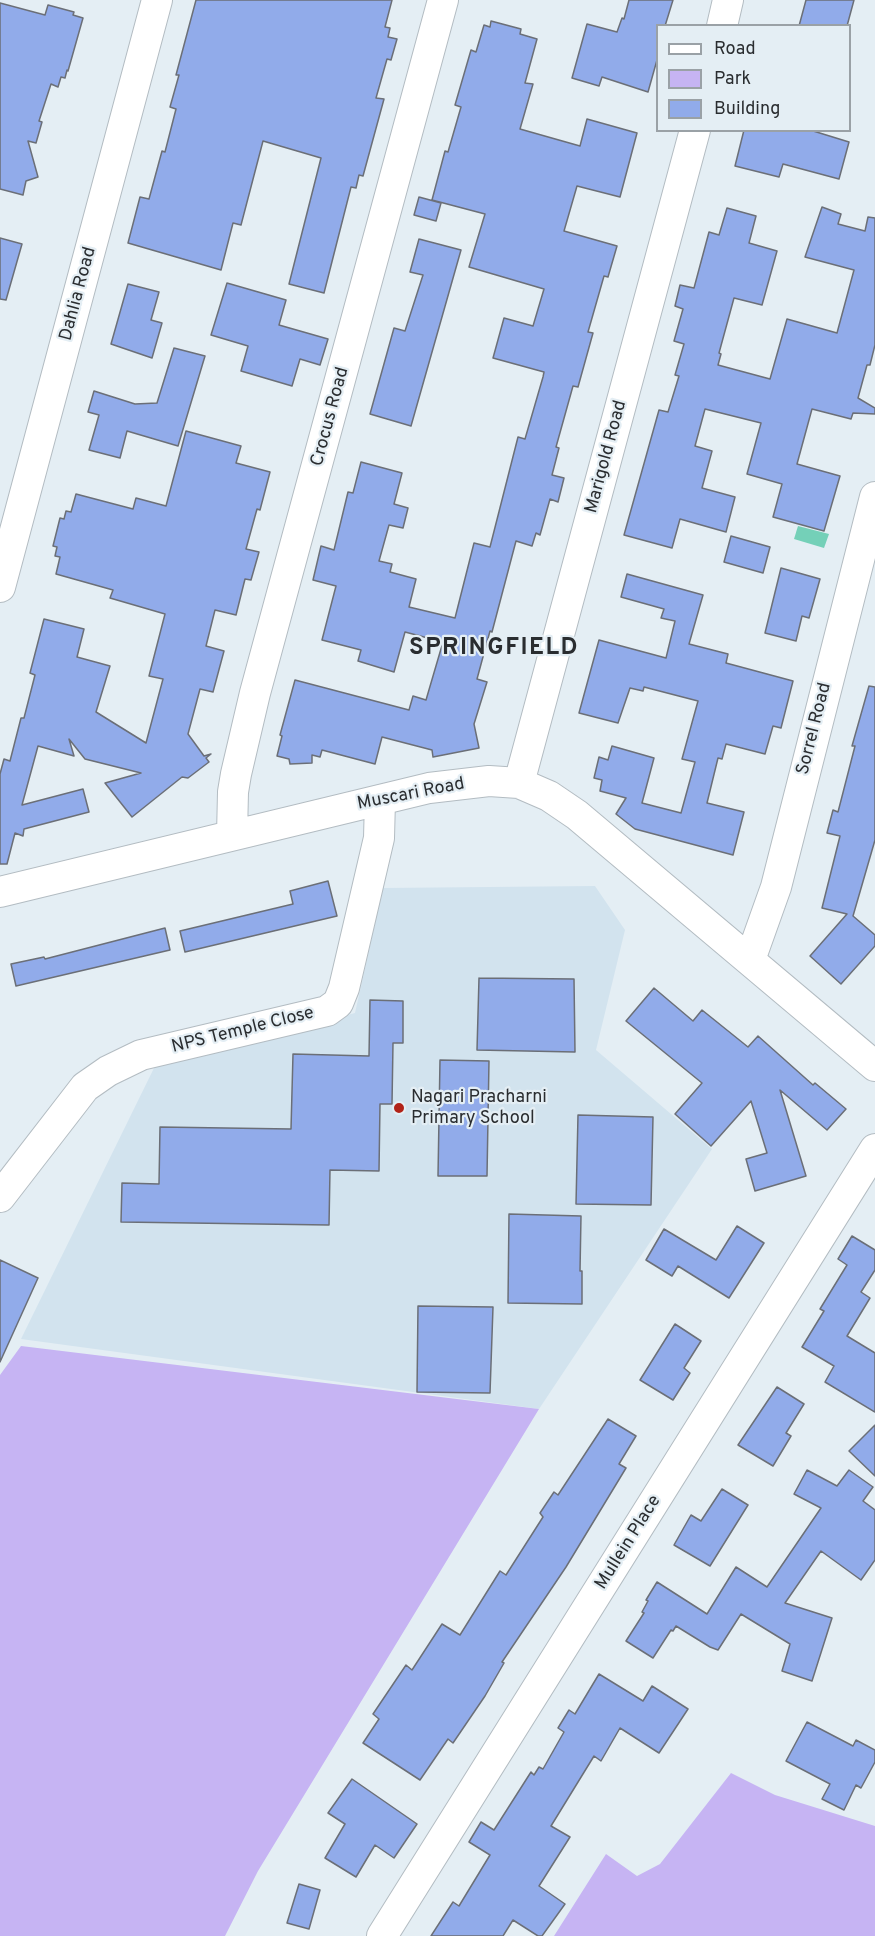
<!DOCTYPE html>
<html>
<head>
<meta charset="utf-8">
<style>
  body { margin:0 }
  #map { position:relative; width:875px; height:1936px; overflow:hidden; background:#e4eef4; font-family:Overpass,sans-serif }
  canvas { display:block }
  .legend { position:absolute; left:656px; top:24px; width:195px; height:108px; box-sizing:border-box; background:#e4eef4; border:2px solid #9aa1a6; margin:0; padding:8px 10px; list-style:none; font-size:18px; color:#2a2d30 }
  .legend li { display:flex; align-items:center; gap:12px; height:30px }
  .legend b { width:30px; border:2px solid #9aa1a6 }
</style>
</head>
<body>
<div id="map">
<canvas width="875" height="1936"></canvas>
<ul class="legend">
<li><b style="height:8px;background:#fff"></b>Road</li>
<li><b style="height:16px;background:#c6b4f3"></b>Park</li>
<li><b style="height:16px;background:#91abea"></b>Building</li>
</ul>
</div>
<script>
const g = document.querySelector('canvas').getContext('2d');
g.lineJoin = 'round';
function fill(path, color) { g.fillStyle = color; g.fill(path, 'evenodd'); }
const toPath = rows => new Path2D(rows.map(r => 'M' + r).join(''));
function strokePath(path, color, width, dash) { g.strokeStyle = color; g.lineWidth = width; g.lineCap = dash ? 'butt' : 'round'; g.setLineDash(dash || []); g.stroke(path); }
function label(font, color, halo, rows, align = 'center') {
  g.font = font + ' Overpass,sans-serif'; g.lineWidth = 4.5; g.setLineDash([]); g.textBaseline = 'middle'; g.strokeStyle = halo; g.fillStyle = color; for (const [text, x, y, turn = 0] of rows) {
    g.save(); g.translate(x, y); g.rotate((+turn || 0) * Math.PI / 180); g.textAlign = isNaN(turn) ? turn : align; if (halo) g.strokeText(text, 0, 0); g.fillText(text, 0, 0); g.restore();
  }
}
const built = toPath([
  [595,886,625,930,596,1050,712,1149,539,1409,21,1339,155,1066,355,1013,383,888]
]);
const green = toPath([
  [21,1346,539,1409,258,1871,225,1936,0,1936,0,1375],
  [731,1773,775,1795,875,1826,875,1936,554,1936,606,1854,637,1876,660,1864]
]);
const water = toPath([
  [798,526,829,534,824,548,794,539]
]);
const building = toPath([
  [196,0,392,0,385,27,390,28,388,37,397,39,391,60,387,59,376,98,384,99,363,176,359,175,356,188,351,187,324,293,289,284,321,158,263,141,241,225,233,223,221,270,128,243,140,197,149,199,162,151,165,152,176,109,170,107,179,75,176,75,196,0],
  [629,0,673,0,665,26,657,26,657,60,648,92,602,77,599,86,572,78,587,24,617,32,622,18,624,19,629,0],
  [806,0,854,0,847,26,799,26,806,0],
  [0,3,45,15,48,5,74,12,73,15,83,18,68,71,67,70,65,78,61,77,58,87,51,84,39,121,42,122,36,143,28,141,38,177,26,181,23,195,0,189,0,3],
  [491,21,521,29,520,34,537,39,525,83,533,84,520,129,580,146,587,119,637,133,620,197,577,186,564,231,617,246,608,277,604,276,588,332,593,333,578,387,573,386,556,447,559,448,552,475,564,478,558,502,550,499,540,535,536,533,532,546,516,541,492,632,490,631,477,679,487,682,474,724,479,748,433,757,432,750,382,737,375,764,322,750,320,757,312,755,312,763,290,764,289,759,277,756,282,736,280,735,295,680,409,710,413,696,426,700,443,642,405,632,394,672,358,661,361,650,322,640,336,586,313,580,321,546,334,550,348,492,353,493,361,462,402,473,394,504,408,508,403,528,389,525,379,561,392,564,390,572,416,579,409,607,455,618,474,543,490,547,518,437,525,439,543,377,544,372,493,358,504,318,533,326,544,289,469,267,485,214,432,200,445,151,448,152,461,107,455,105,471,50,476,52,484,25,490,27,491,21],
  [744,130,810,130,849,142,839,179,783,164,779,177,735,166,744,130],
  [419,197,441,203,436,221,414,215,419,197],
  [822,207,841,214,838,224,865,231,868,217,875,218,875,345,870,365,867,365,858,398,875,408,875,414,853,413,851,419,812,409,797,464,840,476,824,531,773,517,782,484,747,474,761,423,705,409,695,446,712,451,702,488,735,497,726,532,680,519,672,548,624,535,659,410,668,412,679,376,675,375,684,344,674,341,683,309,675,306,680,285,694,288,709,232,719,235,727,208,756,216,749,243,777,251,762,305,734,298,719,353,721,354,718,365,770,379,787,319,837,333,854,270,805,257,822,207],
  [0,238,22,244,6,300,0,299,0,238],
  [419,239,461,250,411,426,370,414,394,328,405,331,423,275,410,272,419,239],
  [227,283,286,300,279,325,328,339,320,365,300,359,292,386,241,371,248,346,211,335,227,283],
  [128,284,159,292,151,320,162,323,152,358,111,344,128,284],
  [174,348,205,356,178,446,127,431,120,458,89,450,99,415,88,412,94,391,135,404,157,403,174,348],
  [186,431,241,446,236,463,270,472,260,510,257,509,246,549,259,552,251,580,245,579,236,615,215,610,206,646,224,651,213,692,200,689,188,734,204,756,211,754,206,758,209,762,188,778,182,777,132,817,105,783,141,773,85,759,69,739,74,756,38,746,22,805,83,789,89,812,24,829,23,836,15,833,7,864,0,864,0,774,4,759,10,761,21,718,24,718,35,675,30,673,44,619,84,629,77,657,110,666,96,712,146,743,163,679,149,676,165,614,110,598,113,590,56,574,60,557,55,556,57,547,53,546,60,518,64,519,66,511,71,512,76,494,133,509,136,498,166,506,186,431],
  [731,536,770,547,763,573,724,562,731,536],
  [781,568,820,579,809,618,802,616,796,641,765,633,781,568],
  [627,574,703,595,689,644,728,654,726,663,793,681,781,728,773,726,765,754,726,744,722,759,718,758,707,803,744,812,733,855,635,829,616,814,626,798,600,791,602,780,594,778,599,757,608,760,612,746,654,758,642,803,681,813,695,762,682,759,698,701,644,687,643,691,630,688,618,723,579,713,599,640,666,658,675,621,661,618,664,609,621,597,627,574],
  [869,686,875,687,875,840,853,916,875,935,875,946,841,984,810,956,847,914,822,908,840,836,827,833,833,810,838,812,855,746,852,746,869,686],
  [328,881,337,916,185,952,180,931,293,904,290,891,328,881],
  [165,928,170,950,16,986,11,964,44,957,45,959,165,928],
  [479,978,574,979,575,1052,477,1050,479,978],
  [654,988,693,1021,702,1010,748,1047,758,1036,813,1085,815,1083,846,1109,827,1130,780,1090,806,1176,755,1191,746,1159,767,1153,751,1101,711,1146,675,1114,702,1083,626,1021,654,988],
  [370,1000,403,1001,403,1043,393,1043,392,1104,380,1104,379,1171,330,1170,329,1225,121,1222,122,1183,159,1184,160,1127,291,1129,293,1054,369,1056,370,1000],
  [440,1060,489,1061,487,1176,438,1176,440,1060],
  [578,1115,653,1117,651,1205,576,1204,578,1115],
  [509,1214,581,1216,580,1271,582,1271,582,1304,508,1303,509,1214],
  [737,1226,764,1243,729,1298,678,1266,672,1276,646,1260,664,1229,716,1260,737,1226],
  [852,1236,875,1250,875,1270,861,1292,870,1298,847,1336,875,1353,875,1412,825,1382,834,1366,802,1347,824,1311,820,1309,847,1265,838,1259,852,1236],
  [0,1260,38,1278,0,1362,0,1260],
  [418,1306,493,1307,490,1393,417,1392,418,1306],
  [675,1324,701,1341,684,1368,690,1373,673,1400,640,1380,675,1324],
  [777,1387,804,1404,786,1433,791,1436,773,1466,738,1445,777,1387],
  [608,1419,636,1436,619,1464,626,1468,566,1567,502,1662,504,1663,485,1696,453,1743,448,1739,420,1780,363,1743,379,1719,373,1714,406,1665,412,1670,442,1624,460,1635,500,1571,506,1575,543,1517,540,1513,554,1492,558,1495,608,1419],
  [875,1425,875,1476,849,1451,875,1425],
  [807,1470,837,1486,849,1470,873,1487,863,1501,875,1510,875,1560,861,1580,821,1551,785,1603,832,1618,812,1681,782,1671,790,1644,741,1614,718,1650,710,1647,676,1626,673,1631,671,1630,653,1658,626,1641,644,1613,642,1612,648,1601,646,1600,657,1582,707,1614,736,1567,767,1587,821,1508,794,1494,807,1470],
  [722,1489,748,1505,710,1566,674,1545,691,1515,701,1521,722,1489],
  [599,1674,643,1701,652,1686,688,1709,659,1753,620,1728,601,1761,594,1756,551,1826,570,1837,539,1886,565,1904,542,1936,538,1936,513,1920,503,1936,431,1936,453,1902,459,1906,490,1855,469,1842,481,1822,494,1830,531,1772,534,1775,539,1767,543,1769,564,1732,558,1728,569,1710,575,1714,599,1674],
  [807,1722,853,1746,856,1740,875,1750,875,1762,861,1788,856,1785,844,1810,822,1799,830,1784,786,1761,807,1722],
  [352,1779,417,1824,394,1858,375,1845,356,1877,325,1858,345,1824,328,1813,352,1779],
  [299,1884,320,1890,309,1929,287,1923,299,1884]
]);
const street = toPath([
  [722,26,728,0],
  [0,587,157,0],
  [519,783,695,130],
  [232,835,233,792,236,774,255,693,443,0],
  [0,892,429,788,489,781,519,783,549,796,577,815,875,1066],
  [750,960,776,887,875,497],
  [0,1197,85,1087,108,1071,141,1055,327,1011,338,1003,344,988,379,838,380,800],
  [382,1936,875,1149]
]);
const markers = [
  [399,1108,6,"#b12218"]
];
const streetNames = [
  ["Dahlia Road",79,294,-75],
  ["Crocus Road",331,417,-75],
  ["Marigold Road",607,457,-75],
  ["Sorrel Road",815,729,-76],
  ["Muscari Road",411,795,-11],
  ["NPS Temple Close",243,1031,-14],
  ["Mullein Place",629,1543,-58]
];
const poiNames = [
  ["Nagari Pracharni",411,1098],
  ["Primary School",411,1119]
];
const districtNames = [
  ["SPRINGFIELD",494,649]
];
fill(built, '#d2e3ee');
fill(green, '#c6b4f3');
fill(water, '#74d0b8');
fill(building, '#91abea');
strokePath(building, '#6b6f77', 1.5);
strokePath(street, '#b3bcc2', 32);
strokePath(street, '#fff', 30);
for (const [x, y, r, color] of markers) { const dot = new Path2D(); dot.arc(x, y, r, 0, 2 * Math.PI); g.fillStyle = color; g.fill(dot); strokePath(dot, '#e4eef4', 2); }
label('18px', '#2a2d30', '#e4eef4', streetNames);
label('18px', '#2a2d30', '#e4eef4', poiNames, 'left');
g.letterSpacing = '1.5px';
label('bold 24px', '#2a2d30', '#e4eef4', districtNames);
g.letterSpacing = '0px';
</script>
</body>
</html>
